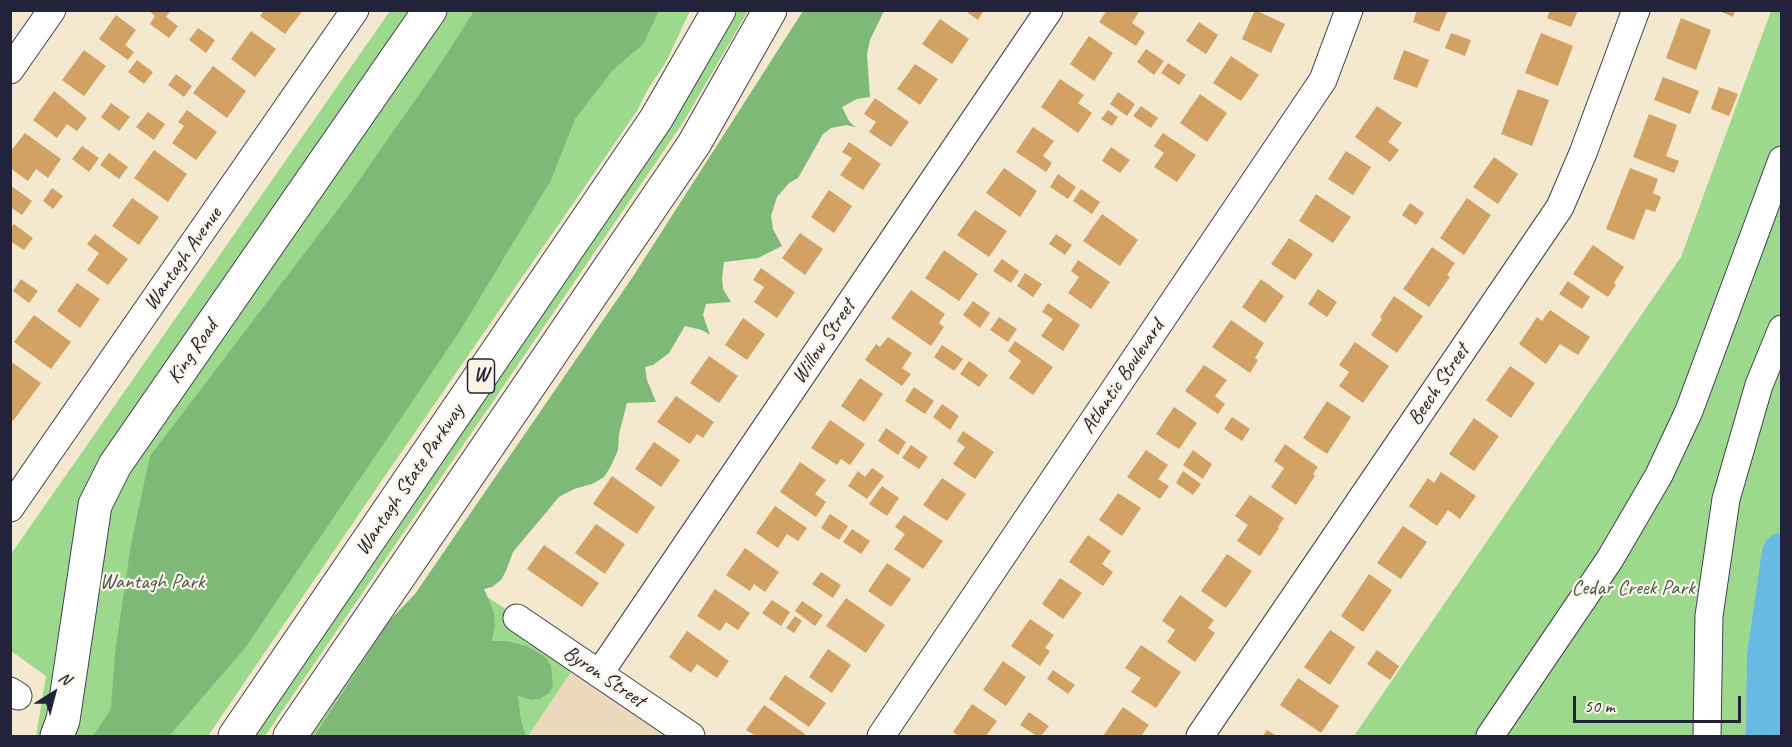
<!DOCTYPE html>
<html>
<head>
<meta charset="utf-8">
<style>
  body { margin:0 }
  #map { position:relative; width:1792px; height:747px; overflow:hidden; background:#f4e8cf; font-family:Caveat,sans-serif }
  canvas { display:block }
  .frame { position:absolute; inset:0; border:12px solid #22223b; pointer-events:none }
  .north { position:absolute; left:24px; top:663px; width:60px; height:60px; -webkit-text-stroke:4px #fcf5e5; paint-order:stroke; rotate:36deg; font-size:16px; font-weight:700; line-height:24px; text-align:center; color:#22223b }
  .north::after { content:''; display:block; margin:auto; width:21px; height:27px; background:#22223b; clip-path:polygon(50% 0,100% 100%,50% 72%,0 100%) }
  .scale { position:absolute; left:1573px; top:696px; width:168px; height:27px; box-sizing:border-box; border:3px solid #22223b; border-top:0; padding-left:8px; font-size:18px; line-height:21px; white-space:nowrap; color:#22223b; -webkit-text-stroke:4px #fcf5e5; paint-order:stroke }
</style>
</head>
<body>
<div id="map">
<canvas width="1792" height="747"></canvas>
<div class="frame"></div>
<div class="north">N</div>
<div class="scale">50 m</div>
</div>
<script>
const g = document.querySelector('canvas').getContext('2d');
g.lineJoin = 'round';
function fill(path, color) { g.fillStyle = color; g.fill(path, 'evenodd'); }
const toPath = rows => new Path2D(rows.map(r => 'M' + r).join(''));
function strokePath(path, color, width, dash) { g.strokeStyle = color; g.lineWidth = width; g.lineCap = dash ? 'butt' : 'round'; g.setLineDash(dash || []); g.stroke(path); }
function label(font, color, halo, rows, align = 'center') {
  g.font = font + ' Caveat,sans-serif'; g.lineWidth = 4.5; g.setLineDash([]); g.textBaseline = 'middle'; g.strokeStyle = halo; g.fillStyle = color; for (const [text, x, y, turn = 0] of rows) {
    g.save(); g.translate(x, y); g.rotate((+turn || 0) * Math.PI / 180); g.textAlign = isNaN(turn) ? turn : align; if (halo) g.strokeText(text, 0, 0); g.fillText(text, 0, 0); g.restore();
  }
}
const built = toPath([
  [580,659,694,736,528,736]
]);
const green = toPath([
  [390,11,690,11,666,62,648,89,637,111,389,470,208,736,36,736,46,676,11,651,11,554],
  [736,11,748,11,684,121,265,736,252,736,676,114],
  [1771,11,1781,11,1781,736,1354,736,1681,257],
  [486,596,580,659,528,736,526,736,521,719,518,696,531,700,540,699,548,694,506,641,492,641,495,625,494,612],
  [389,621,314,736,311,736]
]);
const forest = toPath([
  [474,11,659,11,643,44,613,70,575,119,551,180,458,334,245,648,169,736,93,736,111,709,115,653,131,544,150,456,348,196,441,63],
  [803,11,884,11,870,40,867,54,870,97,857,99,842,107,849,121,855,127,846,125,831,128,823,134,798,178,789,183,777,197,771,216,773,229,782,246,758,258,724,262,722,278,723,289,731,302,706,304,703,315,710,335,702,330,685,326,669,353,653,365,645,367,647,380,656,402,627,403,619,434,618,450,611,466,604,477,592,484,574,489,559,497,513,552,506,571,501,580,492,587,484,589,494,612,495,626,492,641,506,641,527,646,545,657,551,665,553,686,548,694,540,699,531,700,518,696,521,719,526,736,314,736,389,621,415,594,634,275]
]);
const river = toPath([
  [1766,736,1767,656,1782,553]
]);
const building = toPath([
  [148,10,171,10,166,17,178,26,169,38,150,24,155,16],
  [264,10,303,10,285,34,260,16],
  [964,10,984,10,978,20],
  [1107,10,1140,10,1132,23,1145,32,1136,46,1099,22],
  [1255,10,1285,24,1271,53,1242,39],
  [1417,10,1448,10,1439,32,1413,22],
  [1550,10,1578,10,1571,27,1547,18],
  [1717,10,1735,10,1733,17],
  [116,15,136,30,125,45,134,52,128,60,99,39],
  [1681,18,1711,30,1696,70,1666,58],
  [940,19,969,39,952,64,922,44],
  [1199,22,1218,35,1206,54,1186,41],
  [198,28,215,40,206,53,189,40],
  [251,31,276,49,255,77,231,59],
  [1451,33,1471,40,1465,56,1445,48],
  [1541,33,1573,46,1558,86,1525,73],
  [1089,36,1113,53,1094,81,1070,64],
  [1146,49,1164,61,1154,75,1137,62],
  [84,50,106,66,84,96,62,80],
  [1404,50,1429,60,1417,88,1393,79],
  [1231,56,1259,75,1241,101,1213,83],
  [137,60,153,72,144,84,128,72],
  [1168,63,1186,75,1179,85,1161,73],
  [915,64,938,79,920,105,897,89],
  [213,66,246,91,227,118,193,93],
  [176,74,192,86,184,97,168,85],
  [1663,77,1699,91,1690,114,1654,100],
  [1060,79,1084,95,1078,103,1092,113,1078,133,1041,107],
  [1719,87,1738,94,1729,116,1711,109],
  [1518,89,1549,100,1532,146,1501,134],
  [54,91,87,118,77,131,67,124,57,138,33,120],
  [1118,92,1135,104,1127,116,1110,104],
  [1200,94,1227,113,1207,142,1180,123],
  [875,98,909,122,891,147,869,132,876,122,864,114],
  [111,103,130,117,119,131,101,117],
  [1141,106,1158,118,1151,128,1133,116],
  [1377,106,1402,123,1388,142,1399,150,1390,162,1355,137],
  [187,110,217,132,196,160,172,143,184,126,178,122],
  [1108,110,1118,117,1112,126,1101,119],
  [148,112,165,124,154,140,136,127],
  [1649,114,1677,125,1666,156,1679,161,1674,173,1633,157],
  [1033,127,1054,141,1043,156,1052,163,1046,172,1016,152],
  [25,133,61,159,48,178,36,169,28,181,10,168,10,152],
  [1163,133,1196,155,1177,182,1154,167,1164,153,1154,146],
  [849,142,881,164,863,190,840,175,852,158,842,152],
  [82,146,99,158,89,172,72,159],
  [1111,147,1130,160,1120,173,1102,161],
  [154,150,187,174,168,202,134,178],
  [1346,151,1371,167,1353,195,1328,179],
  [109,153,128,167,119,179,100,165],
  [1494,157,1518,174,1498,204,1473,187],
  [1004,168,1037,191,1020,217,986,193],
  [1630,168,1658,179,1653,193,1661,197,1655,212,1646,209,1634,240,1606,229],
  [1058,174,1076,187,1068,199,1050,187],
  [10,185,32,201,22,215,10,207],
  [52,188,63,196,53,209,43,201],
  [1081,189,1100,202,1092,214,1073,201],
  [829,190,852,206,834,233,811,217],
  [1316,194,1351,217,1333,243,1299,221],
  [132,198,159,217,139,245,112,226],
  [1467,198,1491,215,1464,255,1440,238],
  [1410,203,1424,213,1416,225,1402,215],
  [975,210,1007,231,989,257,957,235],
  [1102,214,1138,240,1120,266,1083,241],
  [14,224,33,238,24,250,10,241,10,229],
  [800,233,823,249,805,275,782,258],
  [95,234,128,259,108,285,87,270,99,253,87,244],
  [1056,234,1072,245,1065,255,1049,244],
  [1289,238,1313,254,1295,280,1271,264],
  [1593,245,1624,267,1614,283,1616,285,1608,297,1573,274],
  [1432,247,1455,263,1447,275,1450,277,1429,307,1403,289],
  [944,250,978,274,959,301,925,278],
  [1002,259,1019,271,1011,283,993,271],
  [1078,260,1110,282,1091,309,1068,293,1079,277,1071,271],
  [761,268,795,292,777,318,754,302,764,287,753,280],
  [1025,273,1042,284,1033,297,1017,286],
  [21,279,38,291,29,303,13,291],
  [1261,279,1284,296,1265,323,1242,307],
  [1568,281,1590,297,1582,309,1559,294],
  [77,283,100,299,80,328,57,311],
  [1318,289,1337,302,1327,317,1308,304],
  [911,290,945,314,939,323,944,327,931,346,891,318],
  [1394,296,1423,316,1397,353,1371,335,1382,319,1380,317],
  [973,301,990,313,980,328,963,315],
  [1048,303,1080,325,1063,351,1041,336,1053,319,1042,312],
  [1550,310,1590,337,1578,355,1560,344,1546,364,1519,344,1537,317,1542,321],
  [34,315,71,342,51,369,14,342],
  [999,317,1017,329,1008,342,990,330],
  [743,318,765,334,747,360,725,345],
  [1231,320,1264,343,1255,358,1258,360,1250,373,1212,347],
  [888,337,912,353,902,368,911,374,902,386,865,360,876,344,880,347],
  [1015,341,1053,367,1033,395,1009,378,1021,361,1008,351],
  [1355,342,1389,366,1363,403,1339,386,1349,372,1339,365],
  [942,345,963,359,954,371,934,357],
  [709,356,738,376,719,403,690,383],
  [10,361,41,383,13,421,10,419],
  [969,361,988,375,979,387,960,374],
  [1204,365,1227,380,1215,396,1225,404,1218,414,1185,391],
  [1510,366,1535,383,1511,418,1486,400],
  [860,378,883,394,864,422,841,406],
  [914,387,934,401,925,414,905,401],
  [676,396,714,422,703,438,697,434,690,444,657,422],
  [1327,401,1351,417,1327,454,1303,438],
  [942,404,959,416,950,430,933,417],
  [1174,407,1197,423,1179,449,1156,434],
  [1232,417,1250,429,1242,441,1224,429],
  [1474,418,1499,436,1474,471,1449,454],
  [830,420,865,444,850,465,841,459,837,465,811,448],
  [886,428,906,442,898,455,878,441],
  [963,431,994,452,975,479,953,464,965,447,957,441],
  [654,442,680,460,661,487,635,469],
  [1285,444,1318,467,1313,474,1315,476,1296,505,1271,487,1284,468,1274,461],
  [911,445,928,457,919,469,902,458],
  [1146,450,1168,465,1158,479,1169,486,1160,499,1127,477],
  [1193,450,1212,464,1203,479,1183,465],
  [800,462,826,480,815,494,826,502,816,517,780,492],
  [872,468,884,476,867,499,848,486,858,471,865,477],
  [1183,471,1201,484,1193,495,1176,483],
  [1441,472,1476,496,1460,519,1448,510,1437,526,1409,506,1428,478,1434,483],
  [612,476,655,507,637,534,593,504],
  [942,478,966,494,947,521,923,505],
  [882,486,899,498,887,516,869,504],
  [1118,493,1141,508,1122,536,1099,520],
  [1250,495,1284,518,1278,527,1279,528,1260,556,1237,541,1248,525,1235,516],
  [775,506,807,528,798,541,787,534,778,548,756,533],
  [830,514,848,526,839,540,821,528],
  [904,515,943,541,923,569,894,549,905,534,895,527],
  [596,524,625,544,605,574,575,553],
  [1403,526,1427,542,1401,579,1377,563],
  [852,529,870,541,861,554,843,542],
  [1088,535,1111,551,1102,564,1113,572,1103,586,1069,562],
  [544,545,599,583,582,607,527,569],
  [745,548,779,572,765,592,754,584,750,591,726,575],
  [1227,554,1252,571,1226,608,1201,591],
  [887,563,911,579,891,607,868,591],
  [821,572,841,585,833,598,812,584],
  [1369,574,1392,590,1363,632,1341,616],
  [1060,578,1082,593,1063,619,1042,604],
  [715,589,750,613,738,630,726,622,720,631,697,616],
  [1180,595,1214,620,1208,628,1215,633,1195,662,1167,642,1175,630,1162,621],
  [846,598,885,625,866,653,826,626],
  [772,600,790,612,781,626,762,613],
  [802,601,823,615,815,626,795,611],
  [795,616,802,621,794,633,786,628],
  [1030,619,1054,635,1045,648,1050,651,1040,666,1011,646],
  [1330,630,1355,647,1330,685,1304,667],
  [687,631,729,661,717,678,697,664,691,673,669,657],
  [1141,645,1181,672,1156,708,1131,692,1141,678,1125,668],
  [828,649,851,665,832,693,809,677],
  [1377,650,1399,666,1390,680,1367,664],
  [1003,661,1026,677,1006,706,983,690],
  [1053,670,1075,685,1068,694,1047,679],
  [785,675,826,703,809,727,769,699],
  [1298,678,1339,706,1321,733,1280,705],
  [972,704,997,721,986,736,959,736,953,732],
  [764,705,805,734,803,736,756,736,746,730],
  [1123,707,1149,725,1141,736,1103,736],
  [1029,712,1049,726,1041,736,1037,736,1020,725],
  [1267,730,1277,736,1263,736]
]);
const street = toPath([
  [10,70,52,10],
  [10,508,355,10],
  [517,618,691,736],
  [599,674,1049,10],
  [10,691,18,696],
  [881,736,1323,80,1349,10],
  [1200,736,1560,207,1583,153,1636,10],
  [1490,736,1610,559,1659,475,1689,411,1782,160],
  [1707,736,1709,616,1726,499,1759,385,1782,329]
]);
const secondary = toPath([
  [57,736,63,720,95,505,115,465,430,10]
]);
const highway = toPath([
  [235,736,656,119,719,10],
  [290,736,694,144,770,10]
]);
const shields = [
  [481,376,27]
];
const shieldNames = [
  ["W",481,376]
];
const streetNames = [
  ["Wantagh Avenue",183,259,-55],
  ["Willow Street",824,342,-56],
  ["King Road",193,352,-55],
  ["Atlantic Boulevard",1123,377,-56],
  ["Beech Street",1439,385,-56],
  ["Wantagh State Parkway",410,480,-56],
  ["Byron Street",604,677,34]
];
const parkNames = [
  ["Wantagh Park",152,582],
  ["Cedar Creek Park",1633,588]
];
fill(built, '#ecd8ba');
fill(green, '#9dd98d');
fill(forest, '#7eb978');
strokePath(river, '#68b9e3', 40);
fill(building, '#d2a264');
strokePath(street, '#424051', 29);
strokePath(secondary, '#424051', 35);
strokePath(highway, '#424051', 35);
strokePath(street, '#fff', 27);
strokePath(secondary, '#fff', 33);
strokePath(highway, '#fff', 33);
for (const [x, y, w] of shields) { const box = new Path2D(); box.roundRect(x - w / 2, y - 17, w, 34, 4.5); g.fillStyle = '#fcf5e5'; g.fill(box); strokePath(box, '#22223b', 1.5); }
label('bold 20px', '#22223b', null, shieldNames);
label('21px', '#22223b', '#fcf5e5', streetNames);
label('21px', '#475954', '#fcf5e5', parkNames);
</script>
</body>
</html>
